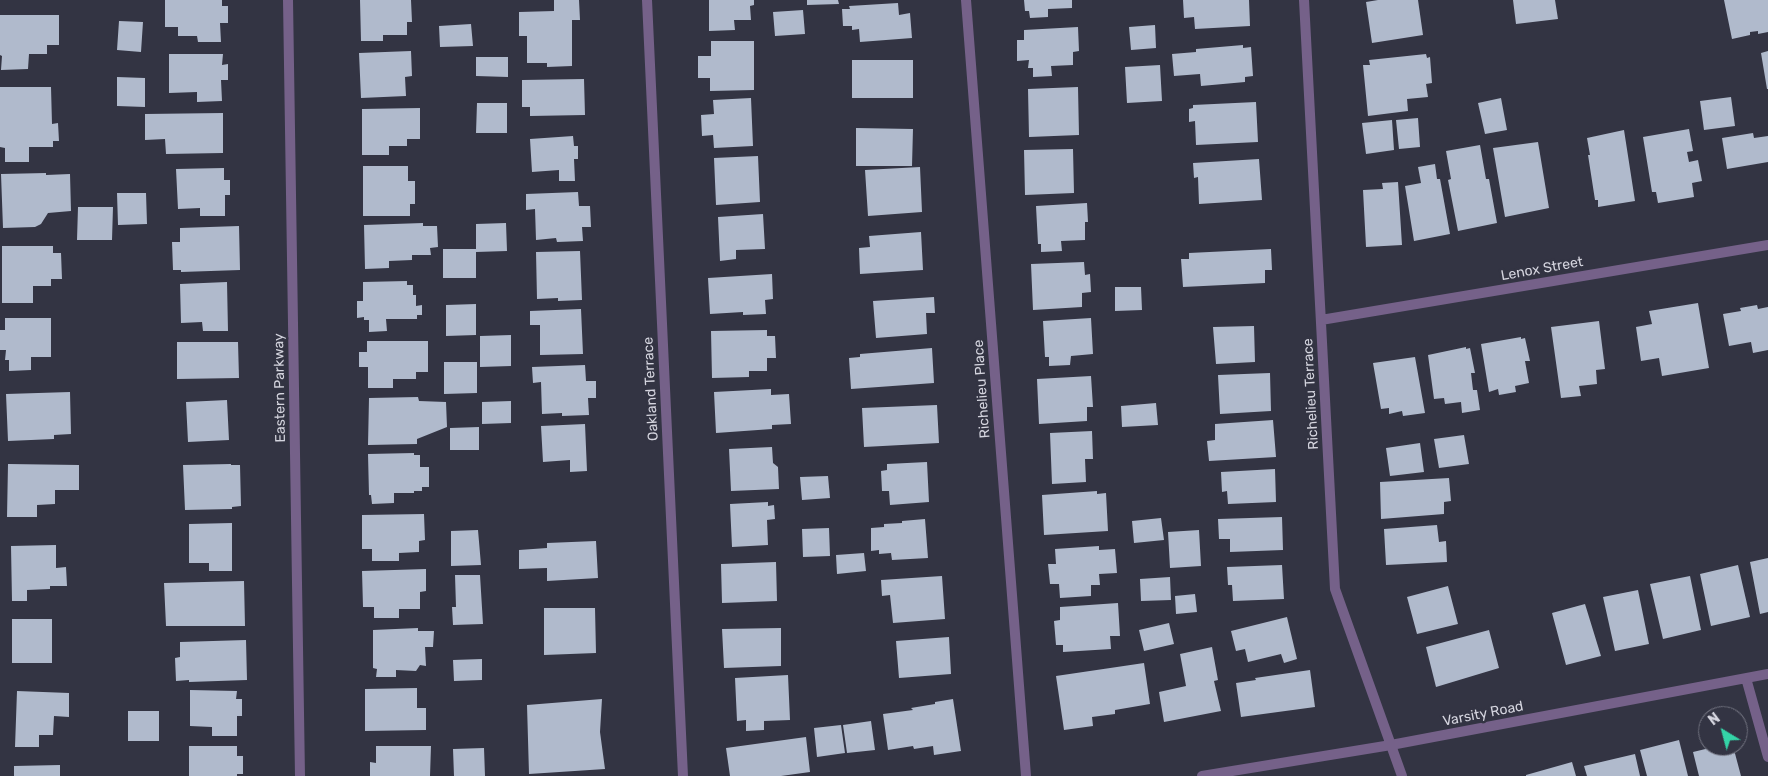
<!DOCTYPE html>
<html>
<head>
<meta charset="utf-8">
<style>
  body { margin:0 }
  #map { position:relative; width:1768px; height:776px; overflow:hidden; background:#333443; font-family:Rubik,sans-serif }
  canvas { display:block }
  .north { position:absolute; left:1698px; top:706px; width:50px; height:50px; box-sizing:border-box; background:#333443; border:1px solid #737481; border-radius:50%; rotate:323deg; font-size:14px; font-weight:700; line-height:20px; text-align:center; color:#d4d4de }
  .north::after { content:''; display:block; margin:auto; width:18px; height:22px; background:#34d4a7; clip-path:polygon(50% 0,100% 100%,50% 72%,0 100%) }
</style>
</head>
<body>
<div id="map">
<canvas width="1768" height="776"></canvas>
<div class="north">N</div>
</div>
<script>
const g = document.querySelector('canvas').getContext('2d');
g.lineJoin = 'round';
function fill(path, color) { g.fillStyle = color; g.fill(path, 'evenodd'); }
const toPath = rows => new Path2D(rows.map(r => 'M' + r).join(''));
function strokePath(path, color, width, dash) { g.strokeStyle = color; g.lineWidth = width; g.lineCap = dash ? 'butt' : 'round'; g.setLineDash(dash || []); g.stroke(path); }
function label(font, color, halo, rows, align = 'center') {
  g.font = font + ' Rubik,sans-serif'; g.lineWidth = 5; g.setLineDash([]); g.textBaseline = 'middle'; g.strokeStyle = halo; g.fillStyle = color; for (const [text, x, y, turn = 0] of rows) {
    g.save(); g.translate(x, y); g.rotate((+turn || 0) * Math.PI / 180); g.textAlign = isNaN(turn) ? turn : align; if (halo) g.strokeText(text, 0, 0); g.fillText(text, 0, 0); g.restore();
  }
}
const building = toPath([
  [165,0,222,0,222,6,228,6,228,23,220,23,221,42,198,42,197,36,178,36,178,27,165,27],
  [360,0,411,0,412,22,407,22,407,35,383,35,383,41,361,41],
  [554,0,579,0,580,20,572,20,572,66,547,67,547,63,527,63,527,36,519,36,519,12,554,11],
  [709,0,754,0,754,5,750,6,751,20,734,20,735,30,709,31],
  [807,0,838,0,839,4,807,5],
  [1024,0,1072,0,1072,8,1048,9,1048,17,1030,18,1029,11,1025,11],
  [1183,0,1249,0,1250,26,1195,29,1194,17,1184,18],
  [1378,0,1418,0,1423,35,1372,43,1366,2],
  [1513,0,1555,0,1558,19,1516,24],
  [1724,0,1768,0,1768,32,1758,34,1758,31,1750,32,1750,35,1732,39],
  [898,3,899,15,910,13,912,38,860,42,859,29,852,30,852,26,843,26,842,9,850,9,849,6],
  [803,10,805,34,775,36,773,12],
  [0,15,59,15,59,45,47,45,47,54,29,54,28,69,1,70,2,56,0,55],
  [119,21,143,22,141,52,117,50],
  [471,24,473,46,440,47,439,26],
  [1155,25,1156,48,1131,50,1129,27],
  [1078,27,1079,51,1073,52,1073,65,1051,66,1052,76,1033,77,1033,68,1028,68,1029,60,1017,61,1017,40,1024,40,1024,30],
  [711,41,754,41,754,90,710,91,710,78,698,78,698,56,711,56],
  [1243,45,1243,48,1251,47,1253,76,1245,77,1245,82,1201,86,1200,74,1174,76,1172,54,1196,52,1196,49],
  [411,51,412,76,405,77,406,96,361,98,359,53],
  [1768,51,1768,89,1767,89,1761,53],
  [169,54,223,54,222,65,228,64,228,80,221,80,222,101,197,102,197,92,169,93],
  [1426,54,1427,58,1430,57,1432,83,1426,84,1428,97,1407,99,1408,111,1368,116,1363,65,1370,65,1369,60],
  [476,57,508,57,508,77,476,76],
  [852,60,913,60,913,98,852,98],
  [1160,65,1162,101,1127,103,1125,67],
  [117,77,145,78,145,107,117,106],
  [584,79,585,115,530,116,530,107,522,107,522,80],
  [0,87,51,87,52,124,58,123,59,141,53,141,53,147,29,147,29,162,5,162,5,148,0,147],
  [1078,87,1079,135,1029,137,1028,89],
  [1731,97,1735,126,1704,130,1700,101],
  [751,98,753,146,714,148,713,135,702,136,701,115,714,114,713,100],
  [1501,98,1507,130,1485,134,1478,103],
  [1256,102,1258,142,1196,145,1195,121,1189,122,1189,109,1193,108,1193,105],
  [477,103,507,103,507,133,476,133],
  [420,108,420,139,407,139,407,146,389,146,389,155,362,155,362,109],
  [223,113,223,153,166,154,165,139,145,140,145,114],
  [1418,118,1420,147,1399,149,1396,120],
  [1392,120,1394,150,1366,154,1362,123],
  [856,128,913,129,912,166,856,166],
  [1689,129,1693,151,1687,152,1689,162,1698,160,1702,181,1692,183,1694,197,1658,203,1656,192,1652,192,1643,137],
  [1624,130,1635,201,1598,207,1598,200,1595,200,1588,155,1590,155,1587,138],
  [1753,133,1754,138,1768,136,1768,162,1727,169,1722,138],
  [573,136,574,146,578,146,578,159,574,159,575,181,559,181,559,170,532,172,530,139],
  [1538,142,1549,208,1505,217,1493,148],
  [1480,145,1486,179,1489,179,1497,223,1458,231,1448,180,1451,179,1446,151],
  [1073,149,1074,193,1025,195,1024,150],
  [758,156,760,202,716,205,714,158],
  [1259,159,1262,200,1199,204,1198,177,1194,178,1193,163],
  [1435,164,1437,179,1440,179,1450,234,1414,241,1405,186,1421,183,1418,167],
  [363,166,408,166,408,181,415,181,415,204,410,204,410,216,363,216],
  [920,167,922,212,868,216,865,170],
  [224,168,224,180,230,180,230,195,225,195,225,216,200,216,200,208,178,209,176,169],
  [46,173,46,175,70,174,71,211,48,213,41,224,35,227,3,228,1,174],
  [1398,182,1402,245,1366,247,1363,190,1383,189,1382,183],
  [578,192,579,206,590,206,591,227,582,227,583,241,557,242,556,238,536,240,535,209,526,210,526,194],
  [117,193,146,193,147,224,118,225],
  [1087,203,1088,222,1085,222,1085,240,1061,241,1062,251,1041,252,1041,244,1038,244,1036,206],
  [78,207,113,207,112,240,77,240],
  [763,214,765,249,736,250,736,259,720,261,718,217],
  [423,223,423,226,437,226,438,247,430,248,431,255,412,255,412,260,389,261,389,268,365,269,364,225],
  [506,223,507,251,476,252,476,278,443,278,443,249,476,249,476,224],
  [239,226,240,270,181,272,181,270,173,270,172,242,180,242,180,228],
  [921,232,923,270,860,274,859,248,870,247,869,236],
  [2,246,53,246,53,253,61,253,62,279,51,279,51,286,33,286,33,303,2,303],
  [1271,249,1272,270,1265,270,1265,283,1183,287,1181,259,1189,259,1189,253],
  [580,251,582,300,558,301,558,298,537,299,536,252],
  [1084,262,1085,275,1090,274,1091,292,1082,293,1082,307,1033,310,1031,264],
  [772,274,773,299,765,300,766,314,743,315,743,312,710,314,708,278],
  [407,281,407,285,413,285,413,295,416,295,416,306,422,305,422,315,417,315,417,319,386,319,387,331,369,332,369,320,364,320,364,317,357,318,357,301,363,301,363,282],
  [227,282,228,331,203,331,202,322,181,323,180,284],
  [1115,287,1141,287,1142,310,1115,311],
  [934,297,935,313,926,313,927,334,876,338,873,301],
  [1698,303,1709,368,1662,376,1659,358,1641,361,1636,327,1652,324,1649,311],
  [476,304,476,335,446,336,446,305],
  [1757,305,1758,309,1768,307,1768,350,1753,353,1751,342,1729,346,1723,314,1741,311,1740,308],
  [581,309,583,354,540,355,540,325,530,325,530,311],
  [5,318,51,318,51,357,31,357,31,370,9,371,9,360,5,360,6,350,0,350,0,330,5,330],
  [1091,318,1093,354,1071,356,1070,365,1049,366,1049,357,1045,357,1043,321],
  [1599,321,1605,369,1596,370,1597,384,1579,386,1581,396,1561,398,1551,327],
  [1254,326,1255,362,1216,364,1213,327],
  [767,330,767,336,775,336,776,358,767,358,767,371,749,371,749,377,712,378,711,331],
  [511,335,511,366,480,367,480,336],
  [1521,337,1521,339,1525,338,1530,361,1525,361,1529,383,1515,386,1516,392,1499,395,1498,389,1489,392,1481,344],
  [367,341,428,341,428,372,416,372,416,379,393,379,393,388,368,388,368,367,359,367,359,352,367,352],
  [177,342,238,342,239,378,177,379],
  [1466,347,1466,349,1470,348,1475,373,1471,373,1473,390,1477,390,1480,410,1462,413,1461,402,1445,404,1444,398,1434,399,1428,355],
  [932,348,934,383,851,389,849,358,860,357,860,354],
  [1415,357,1425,413,1403,416,1402,411,1389,414,1389,408,1381,409,1373,363],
  [444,362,477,362,477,393,444,394],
  [585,365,586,381,596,381,596,398,588,398,589,415,562,416,562,413,542,414,541,382,533,383,532,367],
  [1270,373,1271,411,1220,414,1218,375],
  [1091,376,1093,407,1087,407,1087,421,1039,424,1037,379],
  [771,389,771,395,789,394,791,424,772,425,772,429,716,433,714,392],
  [70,392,71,434,54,435,54,439,8,441,6,394],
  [418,397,419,401,446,402,447,427,417,439,417,444,368,445,369,398],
  [227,400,229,440,188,442,186,402],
  [511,401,511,423,482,424,482,402],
  [1156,403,1158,425,1122,427,1121,406],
  [937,405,939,443,864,447,862,408],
  [1273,420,1276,457,1209,461,1207,441,1215,440,1215,424],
  [585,424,587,471,570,472,570,460,543,462,541,426],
  [479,427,479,450,450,450,450,428],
  [1092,431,1093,459,1085,459,1086,482,1052,484,1050,433],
  [1464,435,1469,464,1439,468,1434,439],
  [1420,443,1424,472,1390,476,1386,448],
  [772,447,773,463,778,467,779,489,731,491,729,449],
  [414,453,414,455,420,455,420,467,429,467,429,487,422,487,422,491,414,491,414,493,394,493,394,503,372,504,371,495,369,495,368,454],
  [927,462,929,502,890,505,889,491,882,491,881,471,887,470,887,464],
  [8,464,79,465,79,490,55,490,55,504,37,505,37,517,7,517],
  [231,464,231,465,240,465,241,506,232,507,232,509,185,510,183,465],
  [1275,469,1276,502,1228,504,1227,491,1222,492,1221,472],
  [828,476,830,498,802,500,800,477],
  [1449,478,1451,501,1444,502,1444,514,1381,519,1380,482],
  [1097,491,1097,494,1106,493,1108,531,1044,535,1042,495],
  [768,502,768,506,774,505,775,519,767,520,768,545,732,547,730,504],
  [424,514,425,540,419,541,419,552,399,553,399,561,372,561,372,549,362,549,362,515],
  [1282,517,1283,550,1230,552,1230,539,1219,539,1218,519],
  [1161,518,1164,540,1134,543,1132,521],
  [925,519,928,558,892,560,891,553,879,554,879,550,871,551,871,528,884,527,884,524,902,523,902,521],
  [232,523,232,571,209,571,209,563,189,563,189,524],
  [1437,525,1439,542,1446,541,1447,562,1386,565,1384,529],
  [829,528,830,556,803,557,802,529],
  [478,530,481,565,451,566,451,531],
  [1199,530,1201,566,1170,568,1168,532],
  [596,541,598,578,547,581,547,568,519,569,519,550,547,548,547,543],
  [56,545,56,568,66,567,67,586,50,586,50,589,27,590,27,601,12,601,11,546],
  [1099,546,1099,550,1115,549,1117,573,1099,574,1100,585,1091,585,1091,596,1060,598,1059,584,1050,584,1048,564,1056,564,1055,549],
  [864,553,866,571,837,574,836,555],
  [1768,558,1768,612,1760,614,1750,562],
  [776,562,777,601,722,603,721,564],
  [1282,565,1284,599,1233,601,1232,585,1228,585,1227,567],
  [1738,565,1750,617,1711,626,1700,574],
  [426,569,426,591,420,592,420,609,399,609,399,618,374,618,374,607,363,607,362,571],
  [455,575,480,575,483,624,453,625,452,607,456,607],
  [942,576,945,619,893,623,890,595,882,596,881,580],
  [1690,576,1701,630,1663,639,1650,584],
  [1170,577,1171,600,1141,601,1140,579],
  [244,581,245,626,166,626,164,583],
  [1448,586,1458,624,1417,634,1407,597],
  [1638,590,1649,644,1615,651,1603,597],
  [1195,594,1197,612,1176,614,1175,596],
  [1118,603,1120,636,1110,636,1111,649,1063,652,1063,645,1056,645,1054,621,1060,620,1060,607],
  [1585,604,1601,656,1566,665,1552,613],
  [544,608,595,608,596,653,544,655],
  [1287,617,1297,659,1284,663,1281,654,1248,662,1245,649,1236,651,1231,631],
  [12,619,52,619,52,663,12,663],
  [1169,623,1174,644,1144,651,1139,630],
  [418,628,418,631,434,631,433,647,425,647,426,666,420,665,416,671,396,670,396,677,376,677,377,669,373,668,373,630],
  [781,628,781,666,724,668,722,629],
  [1489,630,1499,668,1436,687,1426,647],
  [949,637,951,674,899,678,896,641],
  [246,640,247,680,189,682,189,680,176,681,175,658,180,657,180,642],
  [1212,647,1218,680,1214,681,1221,711,1164,722,1159,692,1186,686,1180,654],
  [482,659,482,680,454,681,453,660],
  [1144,663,1150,704,1115,710,1115,714,1092,717,1093,726,1064,730,1056,676],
  [1310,670,1315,707,1241,717,1236,683,1256,680,1255,678],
  [788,675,790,720,764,721,764,730,746,731,746,720,737,721,735,678],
  [417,688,417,708,426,708,426,730,365,731,365,689],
  [190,690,237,691,236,699,242,699,242,716,237,716,237,736,212,736,212,727,190,726],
  [17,691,69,693,69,717,54,716,53,735,39,735,39,747,15,747],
  [602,699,600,732,605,769,529,774,527,705],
  [953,699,961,751,934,755,933,746,914,749,913,746,888,750,883,714,913,710,911,708,935,704,935,702],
  [128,711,159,711,159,741,128,741],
  [871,721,875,750,847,753,843,725],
  [841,725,845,753,817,757,814,728],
  [806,737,810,772,781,776,730,776,726,748],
  [1679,740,1688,776,1647,776,1640,750],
  [189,746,237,746,237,756,243,756,243,774,237,774,237,776,189,776],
  [376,746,431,746,430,776,370,776,370,762,376,763],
  [1718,746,1733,746,1741,776,1699,776,1693,752],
  [484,748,485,776,454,776,453,749],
  [1635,754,1640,776,1587,776,1584,766],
  [1572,762,1576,776,1526,776,1526,775],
  [60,765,60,776,14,776,14,766]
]);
const minor = toPath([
  [288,0,300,776],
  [647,0,683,776],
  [966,0,1026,776],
  [1304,0,1335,589,1402,776],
  [1321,320,1768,245],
  [1746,678,1768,757],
  [1202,776,1391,745,1768,674]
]);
const streetNames = [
  ["Lenox Street",1542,269,-10],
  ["Eastern Parkway",280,388,-91],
  ["Oakland Terrace",651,389,-93],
  ["Richelieu Place",982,389,-94],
  ["Richelieu Terrace",1311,394,-93],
  ["Varsity Road",1483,714,-11]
];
fill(building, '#b0bacc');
strokePath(minor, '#756189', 10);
label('14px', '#d4d4de', '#333443', streetNames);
</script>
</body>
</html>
